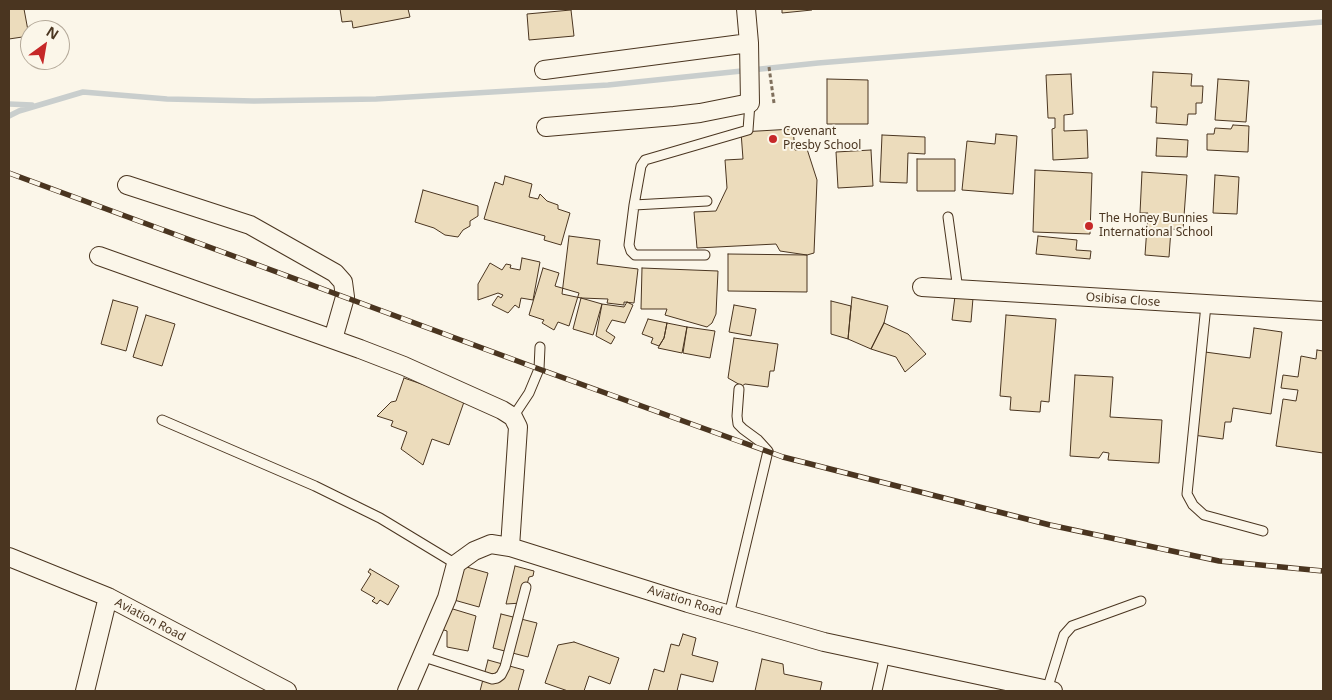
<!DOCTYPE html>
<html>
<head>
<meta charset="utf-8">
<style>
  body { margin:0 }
  #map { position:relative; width:1332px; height:700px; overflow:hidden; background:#fbf6e9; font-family:"Noto Sans",sans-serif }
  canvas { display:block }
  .frame { position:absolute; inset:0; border:10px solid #4a3520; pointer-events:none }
  .north { position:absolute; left:20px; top:20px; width:50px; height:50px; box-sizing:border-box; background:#fbf6e9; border:1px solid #b4a999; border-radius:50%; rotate:32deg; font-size:14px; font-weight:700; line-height:20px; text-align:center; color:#4a3520 }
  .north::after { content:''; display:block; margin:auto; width:18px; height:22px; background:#c62828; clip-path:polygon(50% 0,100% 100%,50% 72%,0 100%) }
</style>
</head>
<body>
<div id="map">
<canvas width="1332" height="700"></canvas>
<div class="frame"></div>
<div class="north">N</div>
</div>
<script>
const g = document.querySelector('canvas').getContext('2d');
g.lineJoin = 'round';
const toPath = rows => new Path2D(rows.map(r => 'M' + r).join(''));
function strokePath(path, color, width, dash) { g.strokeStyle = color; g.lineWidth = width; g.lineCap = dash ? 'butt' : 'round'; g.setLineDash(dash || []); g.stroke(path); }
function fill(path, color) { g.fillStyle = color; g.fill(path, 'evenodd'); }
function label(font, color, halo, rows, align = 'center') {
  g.font = font + ' "Noto Sans",sans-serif'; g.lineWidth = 4; g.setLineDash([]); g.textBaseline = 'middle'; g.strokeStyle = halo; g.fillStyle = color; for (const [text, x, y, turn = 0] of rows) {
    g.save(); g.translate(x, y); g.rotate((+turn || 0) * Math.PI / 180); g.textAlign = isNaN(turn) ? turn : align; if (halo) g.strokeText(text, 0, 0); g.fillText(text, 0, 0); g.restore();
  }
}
const stream = toPath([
  [9,104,32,105],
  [9,116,19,111,83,92,167,99,254,101,376,99,608,85,818,63,1323,22]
]);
const building = toPath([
  [9,9,24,9,29,36,9,39,9,9],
  [340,9,408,9,410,17,353,28,352,21,342,22,340,9],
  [782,9,812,9,812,10,782,13,782,9],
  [571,10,574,36,529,40,527,14,571,10],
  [1153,72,1192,74,1191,86,1203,86,1202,103,1196,103,1196,114,1188,114,1187,125,1156,123,1157,107,1151,107,1153,72],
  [1071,74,1073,114,1064,115,1064,131,1087,130,1088,158,1053,160,1052,129,1055,128,1055,118,1048,118,1046,75,1071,74],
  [827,79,868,80,868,124,827,124,827,79],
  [1218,79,1249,81,1246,122,1215,120,1218,79],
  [1233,125,1249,126,1248,152,1207,150,1207,134,1214,134,1215,128,1231,129,1233,125],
  [793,129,795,150,807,149,817,180,814,253,807,255,780,251,776,244,697,248,694,212,716,211,727,188,725,160,743,159,741,132,793,129],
  [996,134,1017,136,1013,194,962,190,967,141,995,144,996,134],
  [882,135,925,137,925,154,908,153,907,183,880,182,882,135],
  [1157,138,1188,140,1187,157,1156,156,1157,138],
  [871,150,873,186,838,188,836,152,871,150],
  [917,159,955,159,955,191,917,191,917,159],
  [1035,170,1092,173,1090,234,1033,232,1035,170],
  [1142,172,1187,175,1183,230,1171,229,1169,257,1145,255,1148,213,1140,213,1142,172],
  [1215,175,1239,177,1237,214,1213,213,1215,175],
  [505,176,532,184,529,197,538,199,540,194,547,201,558,205,558,209,570,213,561,245,544,240,545,236,484,219,495,182,503,185,505,176],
  [423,190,478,206,478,216,470,221,470,226,463,230,458,237,445,235,434,228,415,222,423,190],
  [569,236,600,240,597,264,638,269,634,303,624,302,624,305,607,303,608,299,581,298,562,294,569,236],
  [1038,236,1077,240,1076,250,1091,251,1090,259,1036,254,1038,236],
  [728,254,807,255,807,292,728,291,728,254],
  [522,258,540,262,533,300,521,298,519,308,515,305,508,313,492,305,498,296,501,298,503,295,498,293,478,300,478,284,490,263,502,270,506,264,511,265,510,268,520,270,522,258],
  [543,268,559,273,555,286,579,293,569,326,558,322,554,330,542,323,544,320,529,315,543,268],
  [642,268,718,271,716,314,712,323,707,327,665,315,667,309,641,309,642,268],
  [955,296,973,298,971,322,952,320,955,296],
  [852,297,888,306,884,323,871,349,848,339,852,297],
  [581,298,602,304,593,335,573,329,581,298],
  [113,300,138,307,126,351,101,344,113,300],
  [831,301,851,306,848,339,831,334,831,301],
  [627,302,633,305,625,323,612,320,606,331,615,337,611,344,596,336,602,304,624,307,627,302],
  [734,305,756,309,751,336,729,332,734,305],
  [146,315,175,324,162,366,133,357,146,315],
  [1006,315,1056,319,1049,402,1041,401,1040,412,1010,410,1011,397,1000,396,1006,315],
  [648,319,667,323,664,338,659,346,651,343,653,338,642,334,648,319],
  [667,323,687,327,682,353,658,348,664,338,667,323],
  [884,323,908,334,926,354,905,372,896,357,871,349,884,323],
  [687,327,715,331,710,358,683,353,687,327],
  [1254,328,1282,332,1271,414,1233,408,1231,422,1225,422,1223,439,1193,435,1205,352,1250,358,1254,328],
  [734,338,778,344,774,371,770,371,768,387,745,384,742,386,728,378,734,338],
  [1317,350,1323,351,1323,453,1276,446,1283,399,1296,401,1298,390,1281,388,1283,375,1298,377,1301,356,1316,359,1317,350],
  [1075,375,1113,377,1110,417,1162,420,1159,463,1108,460,1109,453,1103,452,1099,458,1070,456,1075,375],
  [404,378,465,399,449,445,432,439,423,465,401,449,407,432,391,426,393,421,377,416,391,402,396,401,404,378],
  [456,564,488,573,479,607,447,598,456,564],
  [515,566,534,571,533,576,529,577,522,603,506,604,515,566],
  [370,569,399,586,388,605,380,600,377,604,372,601,375,598,361,590,371,574,368,572,370,569],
  [443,606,476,616,468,651,447,647,447,631,441,629,443,606],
  [501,614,537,623,528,657,493,648,501,614],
  [683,634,696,638,692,655,718,662,713,682,681,674,677,691,648,691,654,669,664,672,671,644,679,646,683,634],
  [574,642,619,658,610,684,589,676,584,691,568,691,545,683,558,645,574,642],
  [762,659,783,664,784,674,822,682,820,691,755,691,762,659],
  [488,660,524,670,518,691,480,691,488,660]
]);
const path = toPath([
  [769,67,774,103]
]);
const service = toPath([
  [634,205,707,201],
  [948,217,958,290],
  [705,255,635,255,631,251,629,245,634,205,641,166,645,160,748,130,750,103],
  [1206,305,1187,494,1193,505,1204,515,1263,531],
  [513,417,529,393,539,369,540,347],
  [162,420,315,486,380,518,456,564],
  [729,615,768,451,758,440,743,429,738,424,737,416,739,389],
  [421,656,492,679,497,678,501,675,505,667,526,587],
  [1047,690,1064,635,1072,626,1141,601],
  [877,691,885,655]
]);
const minor = toPath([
  [544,70,749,43],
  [546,127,674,116,700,113,750,103,749,43,746,9],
  [127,185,250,225,335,273,343,282,345,297,333,339],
  [99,256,360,349,404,366,502,410,513,417,518,427,510,547],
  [922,287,1323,311],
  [9,557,108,597,287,691],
  [85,691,108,597],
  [407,691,447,598,456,564,474,551,491,544,510,547,688,603,824,642,1053,691]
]);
const rail = toPath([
  [9,173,539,369,783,457,1050,525,1219,561,1323,571]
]);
const markers = [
  [773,139,5,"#c62828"],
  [1089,226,5,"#c62828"]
];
const poiNames = [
  ["Covenant",783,132],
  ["Presby School",783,146],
  ["The Honey Bunnies",1099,219],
  ["International School",1099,233]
];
const streetNames = [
  ["Osibisa Close",1123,300,4],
  ["Aviation Road",685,601,17],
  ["Aviation Road",150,620,28]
];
strokePath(stream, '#c9cecd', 5.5);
fill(building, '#ecdcbc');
strokePath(building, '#4a3520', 1);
strokePath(service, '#4a3520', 11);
strokePath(minor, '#4a3520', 20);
strokePath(path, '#7f6f5c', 3, [4, 2.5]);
strokePath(service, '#fbf6e9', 9);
strokePath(minor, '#fbf6e9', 18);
strokePath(rail, '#4a3520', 5.5);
strokePath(rail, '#fbf6e9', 4, [11]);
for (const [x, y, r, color] of markers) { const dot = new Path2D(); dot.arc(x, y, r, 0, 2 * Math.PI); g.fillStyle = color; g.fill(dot); strokePath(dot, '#fbf6e9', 2); }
label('12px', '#4a3520', '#fbf6e9', poiNames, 'left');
label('12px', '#4a3520', '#fbf6e9', streetNames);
</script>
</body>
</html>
